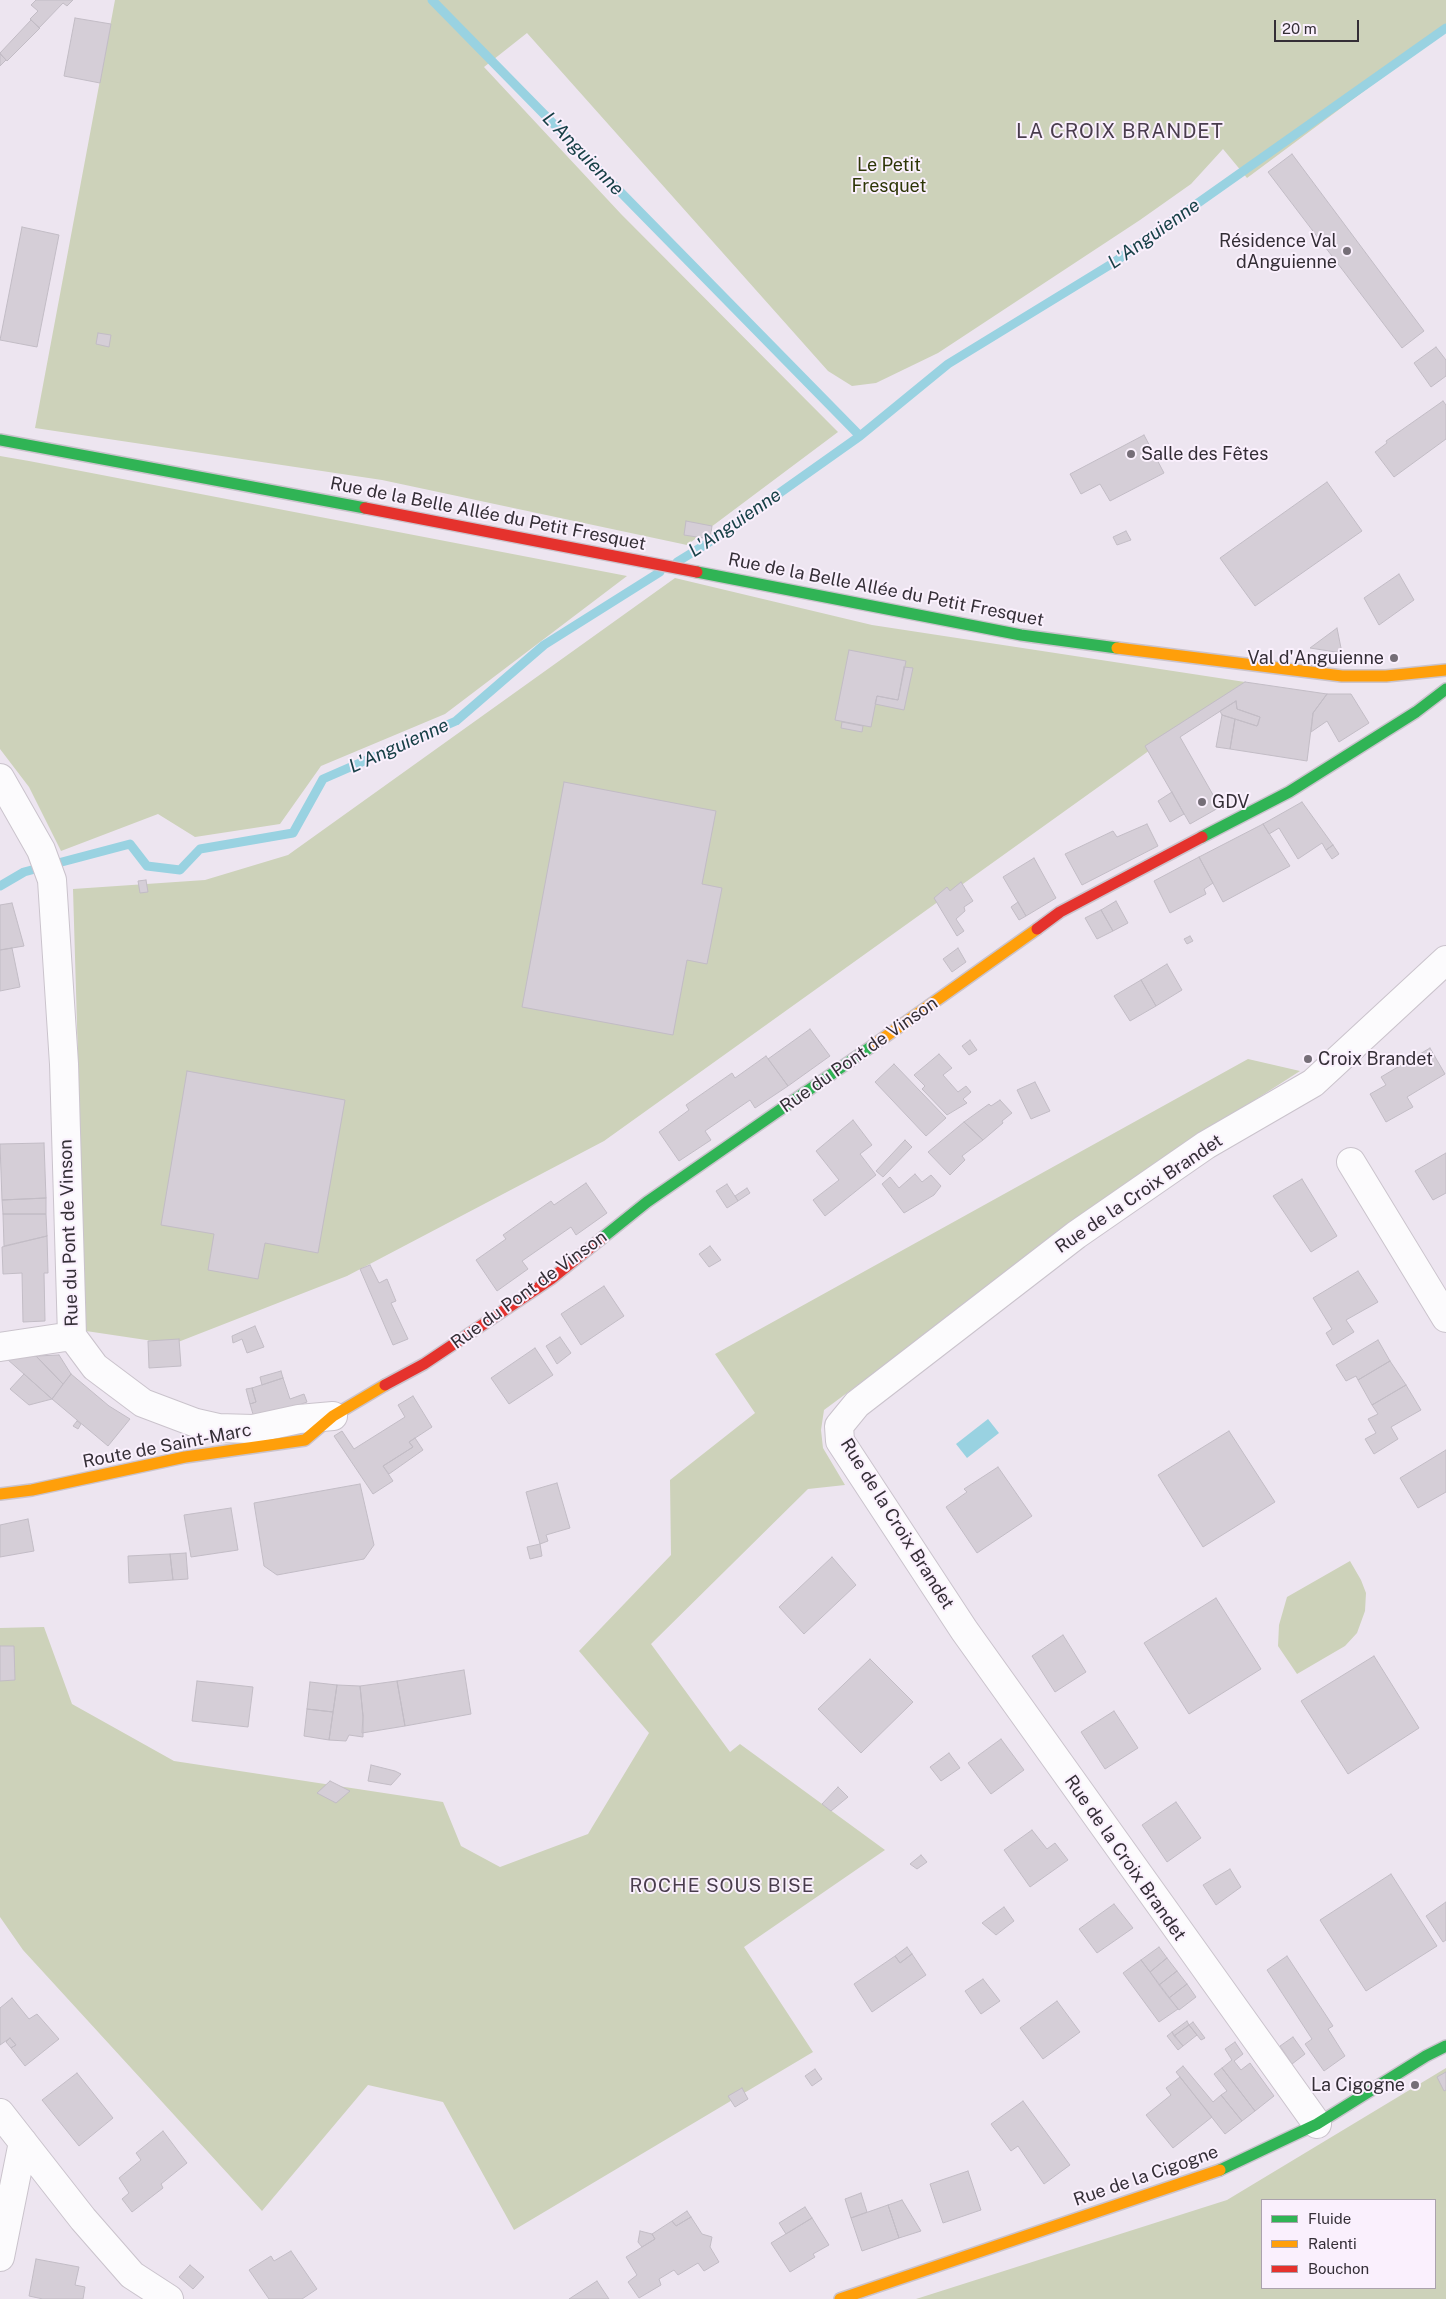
<!DOCTYPE html>
<html>
<head>
<meta charset="utf-8">
<style>
  body { margin:0 }
  #map { position:relative; width:1446px; height:2299px; overflow:hidden; background:#ede5f0; font-family:"Public Sans",sans-serif }
  canvas { display:block }
  .legend { position:absolute; left:1261px; top:2199px; width:175px; height:90px; box-sizing:border-box; background:#faf0fd; border:1px solid #aba2ad; margin:0; padding:6px 9px; list-style:none; font-size:15px; color:#342e36 }
  .legend li { display:flex; align-items:center; gap:10px; height:25px }
  .legend b { width:25px; border:1px solid #aba2ad }
  .scale { position:absolute; left:1274px; top:20px; width:85px; height:22px; box-sizing:border-box; border:2px solid #342e36; border-top:0; padding-left:6px; font-size:15px; line-height:18px; white-space:nowrap; color:#342e36; -webkit-text-stroke:4px #faf0fd; paint-order:stroke }
</style>
</head>
<body>
<div id="map">
<canvas width="1446" height="2299"></canvas>
<ul class="legend">
<li><b style="height:6px;background:#30b455"></b>Fluide</li>
<li><b style="height:6px;background:#ff9f0a"></b>Ralenti</li>
<li><b style="height:6px;background:#e5322d"></b>Bouchon</li>
</ul>
<div class="scale">20 m</div>
</div>
<script>
const g = document.querySelector('canvas').getContext('2d');
g.lineJoin = 'round';
function fill(path, color) { g.fillStyle = color; g.fill(path, 'evenodd'); }
const toPath = rows => new Path2D(rows.map(r => 'M' + r).join(''));
function strokePath(path, color, width, dash) { g.strokeStyle = color; g.lineWidth = width; g.lineCap = dash ? 'butt' : 'round'; g.setLineDash(dash || []); g.stroke(path); }
function label(font, color, halo, rows, align = 'center') {
  g.font = font + ' "Public Sans",sans-serif'; g.lineWidth = 4; g.setLineDash([]); g.textBaseline = 'middle'; g.strokeStyle = halo; g.fillStyle = color; for (const [text, x, y, turn = 0] of rows) {
    g.save(); g.translate(x, y); g.rotate((+turn || 0) * Math.PI / 180); g.textAlign = isNaN(turn) ? turn : align; if (halo) g.strokeText(text, 0, 0); g.fillText(text, 0, 0); g.restore();
  }
}
const green = toPath([
  [115,0,1446,0,1446,30,1247,178,1223,149,1191,184,1140,220,938,353,876,383,852,386,828,371,527,33,484,67,621,214,838,432,687,545,382,480,35,428],
  [0,456,29,461,627,576,445,714,321,766,280,824,195,837,158,814,61,851,29,787,0,749],
  [675,578,872,625,1245,682,604,1141,347,1276,173,1344,86,1331,73,889,205,880,288,855],
  [1248,1059,1300,1071,1157,1163,824,1410,821,1430,823,1448,845,1485,808,1489,651,1644,730,1752,740,1744,885,1850,744,1947,813,2052,514,2230,443,2102,368,2085,262,2211,23,1950,0,1917,0,1628,44,1627,72,1704,174,1761,443,1802,461,1846,500,1867,588,1834,649,1733,579,1651,671,1555,670,1480,755,1413,715,1354],
  [1350,1561,1361,1580,1366,1593,1365,1611,1357,1633,1345,1646,1297,1674,1278,1646,1279,1625,1287,1597],
  [1446,2068,1446,2299,916,2299,1227,2200],
  [1262,2200,1435,2200,1435,2288,1262,2288]
]);
const water = toPath([
  [988,1419,999,1433,967,1458,956,1444]
]);
const stream = toPath([
  [432,0,860,436],
  [677,562,716,538,860,436,948,364,1113,263,1446,28],
  [0,886,24,872,130,844,147,866,180,870,200,849,293,833,323,779,456,721,544,645,660,572]
]);
const building = toPath([
  [36,0,73,0,67,6,63,3,39,28,30,19,38,11,31,5,36,0],
  [75,18,111,24,100,83,64,76,75,18],
  [31,20,40,28,7,61,0,53,31,20],
  [0,54,6,60,0,66,0,54],
  [1292,154,1424,331,1402,348,1268,172,1292,154],
  [22,227,59,235,37,347,0,340,22,227],
  [98,333,111,335,109,347,96,344,98,333],
  [1436,347,1446,360,1446,376,1431,387,1414,363,1436,347],
  [1443,401,1446,405,1446,439,1394,477,1375,452,1387,443,1386,441,1443,401],
  [1144,435,1164,473,1110,501,1100,484,1081,494,1070,474,1144,435],
  [1327,482,1362,531,1255,606,1220,558,1327,482],
  [686,521,712,526,710,539,684,535,686,521],
  [1126,531,1131,540,1117,545,1113,537,1126,531],
  [1399,574,1414,600,1379,625,1364,598,1399,574],
  [1337,628,1342,653,1310,648,1337,628],
  [849,650,906,661,898,700,877,696,871,727,835,720,849,650],
  [904,667,913,668,904,710,875,704,877,696,898,700,904,667],
  [1245,682,1327,694,1313,713,1307,761,1230,749,1235,719,1257,726,1260,717,1237,709,1236,701,1180,737,1220,807,1190,824,1145,746,1245,682],
  [1327,694,1351,694,1369,723,1339,742,1327,721,1311,732,1313,713,1327,694],
  [1236,701,1237,709,1260,717,1258,725,1257,726,1222,715,1220,711,1236,701],
  [1222,715,1235,719,1230,749,1216,747,1222,715],
  [842,722,863,726,862,732,841,728,842,722],
  [564,782,716,811,702,884,722,888,707,964,687,960,673,1035,522,1007,564,782],
  [1172,792,1184,814,1170,822,1158,801,1172,792],
  [1302,802,1333,845,1326,850,1322,843,1298,859,1279,828,1269,834,1263,824,1302,802],
  [1147,824,1158,846,1082,885,1065,854,1113,831,1117,837,1147,824],
  [1263,824,1290,866,1223,902,1199,857,1263,824],
  [1333,845,1339,854,1332,859,1326,850,1333,845],
  [1199,857,1213,883,1204,889,1206,894,1170,913,1154,881,1199,857],
  [1034,858,1056,898,1026,916,1003,877,1034,858],
  [146,880,148,892,140,893,138,881,146,880],
  [961,882,973,901,964,907,965,911,956,919,964,931,957,936,934,898,947,887,950,891,961,882],
  [1116,901,1128,923,1113,931,1101,910,1116,901],
  [1018,902,1026,916,1019,920,1011,907,1018,902],
  [12,903,24,946,0,950,0,905,12,903],
  [1101,910,1113,931,1097,939,1085,918,1101,910],
  [1190,936,1193,941,1187,944,1184,939,1190,936],
  [12,948,20,987,0,991,0,950,12,948],
  [958,948,966,962,952,972,943,959,958,948],
  [1167,964,1182,990,1156,1006,1141,980,1167,964],
  [1141,980,1156,1006,1130,1021,1114,996,1141,980],
  [810,1029,830,1056,788,1086,768,1059,810,1029],
  [970,1040,977,1050,969,1055,962,1046,970,1040],
  [1430,1048,1445,1074,1407,1097,1413,1107,1386,1122,1370,1094,1386,1085,1381,1077,1430,1048],
  [939,1054,952,1068,943,1075,958,1092,966,1086,971,1092,963,1099,967,1103,947,1115,922,1089,925,1086,914,1075,939,1054],
  [766,1056,788,1086,755,1108,750,1100,705,1131,711,1140,679,1161,659,1132,689,1110,686,1105,732,1073,735,1078,766,1056],
  [894,1064,946,1118,926,1136,875,1082,894,1064],
  [187,1071,345,1100,318,1253,265,1243,258,1279,208,1270,214,1234,161,1225,187,1071],
  [1035,1082,1050,1111,1031,1119,1017,1090,1035,1082],
  [1000,1100,1012,1113,1002,1121,1003,1123,983,1140,964,1122,989,1104,991,1106,1000,1100],
  [853,1120,872,1145,860,1154,876,1175,825,1216,813,1200,839,1180,816,1151,853,1120],
  [964,1122,983,1140,962,1156,965,1160,950,1175,928,1152,964,1122],
  [905,1140,912,1147,883,1177,876,1171,905,1140],
  [44,1143,46,1198,2,1200,0,1144,44,1143],
  [1446,1153,1446,1193,1433,1200,1415,1171,1446,1153],
  [915,1174,922,1182,931,1175,941,1186,934,1195,904,1213,882,1184,890,1177,899,1188,915,1174],
  [1302,1179,1337,1236,1311,1252,1273,1196,1302,1179],
  [586,1183,607,1213,576,1235,571,1227,522,1261,528,1269,497,1291,476,1260,506,1239,503,1235,551,1201,554,1205,586,1183],
  [727,1184,738,1201,727,1208,716,1191,727,1184],
  [747,1188,750,1193,738,1201,735,1196,747,1188],
  [46,1198,46,1214,3,1214,2,1200,46,1198],
  [3,1214,46,1214,47,1236,4,1246,3,1214],
  [47,1236,48,1273,44,1273,45,1321,23,1322,22,1273,3,1274,2,1247,47,1236],
  [710,1246,721,1260,709,1267,699,1254,710,1246],
  [370,1265,379,1283,387,1279,396,1301,391,1303,408,1339,393,1345,360,1269,370,1265],
  [1358,1271,1378,1302,1346,1320,1354,1332,1333,1345,1326,1333,1332,1329,1313,1298,1358,1271],
  [604,1286,624,1316,581,1345,561,1314,604,1286],
  [255,1326,264,1347,247,1353,242,1339,233,1343,232,1336,255,1326],
  [560,1337,571,1353,557,1364,546,1346,560,1337],
  [179,1339,181,1366,149,1368,148,1341,179,1339],
  [1378,1340,1390,1361,1358,1380,1356,1376,1346,1381,1336,1365,1378,1340],
  [535,1348,553,1375,509,1404,491,1378,535,1348],
  [59,1355,71,1374,63,1384,36,1356,59,1355],
  [36,1356,63,1384,52,1399,7,1359,36,1356],
  [1390,1361,1406,1385,1372,1405,1358,1380,1390,1361],
  [281,1371,283,1378,262,1385,260,1377,281,1371],
  [24,1374,52,1399,29,1405,10,1389,24,1374],
  [71,1374,109,1406,130,1419,108,1446,52,1399,71,1374],
  [283,1378,290,1399,304,1394,307,1402,255,1421,250,1404,256,1402,252,1388,283,1378],
  [1406,1385,1421,1410,1391,1427,1398,1439,1374,1454,1365,1439,1376,1433,1368,1419,1378,1414,1372,1405,1406,1385],
  [252,1388,256,1402,250,1404,246,1389,252,1388],
  [413,1396,432,1427,409,1442,413,1447,383,1466,393,1481,373,1494,334,1436,342,1431,354,1449,405,1417,398,1405,413,1396],
  [77,1421,81,1424,78,1429,73,1426,77,1421],
  [1229,1431,1275,1502,1203,1547,1158,1475,1229,1431],
  [415,1438,423,1450,389,1474,383,1466,413,1447,409,1442,415,1438],
  [1446,1450,1446,1492,1418,1508,1400,1478,1446,1450],
  [998,1467,1032,1516,977,1553,946,1507,967,1492,964,1489,998,1467],
  [557,1483,570,1528,546,1535,548,1541,540,1544,526,1492,557,1483],
  [360,1484,374,1545,364,1559,277,1575,264,1566,254,1503,360,1484],
  [231,1508,238,1550,191,1557,184,1515,231,1508],
  [28,1519,34,1551,0,1557,0,1525,28,1519],
  [540,1544,542,1556,530,1559,527,1547,540,1544],
  [186,1553,188,1579,173,1580,170,1554,186,1553],
  [170,1554,173,1580,129,1583,128,1556,170,1554],
  [832,1557,856,1585,804,1634,779,1607,832,1557],
  [1216,1598,1261,1669,1189,1714,1144,1643,1216,1598],
  [1063,1635,1086,1672,1055,1692,1032,1656,1063,1635],
  [0,1646,14,1646,15,1680,0,1681,0,1646],
  [1374,1656,1419,1728,1348,1774,1301,1701,1374,1656],
  [870,1659,913,1702,861,1753,818,1709,870,1659],
  [464,1670,471,1714,405,1726,397,1681,464,1670],
  [197,1681,253,1687,248,1727,192,1721,197,1681],
  [397,1681,405,1726,362,1733,363,1716,360,1686,397,1681],
  [310,1682,337,1685,333,1712,307,1709,310,1682],
  [337,1685,360,1686,363,1716,363,1737,349,1735,346,1741,329,1740,337,1685],
  [307,1709,333,1712,329,1740,304,1736,307,1709],
  [1114,1711,1138,1748,1105,1769,1081,1732,1114,1711],
  [1001,1739,1024,1770,991,1794,968,1763,1001,1739],
  [949,1753,960,1768,941,1781,930,1767,949,1753],
  [371,1765,395,1771,401,1774,391,1785,368,1781,371,1765],
  [330,1781,350,1791,336,1803,317,1793,330,1781],
  [838,1787,848,1797,831,1811,822,1804,838,1787],
  [1176,1802,1201,1838,1167,1862,1142,1825,1176,1802],
  [1032,1830,1047,1849,1055,1843,1068,1860,1030,1887,1004,1850,1032,1830],
  [921,1855,927,1862,917,1869,910,1864,921,1855],
  [1230,1869,1241,1887,1216,1905,1203,1885,1230,1869],
  [1391,1874,1437,1946,1366,1991,1320,1920,1391,1874],
  [1446,1902,1446,1940,1443,1942,1426,1916,1446,1902],
  [1114,1904,1133,1928,1097,1953,1079,1929,1114,1904],
  [1004,1907,1014,1921,996,1935,982,1923,1004,1907],
  [907,1947,912,1954,900,1963,895,1956,907,1947],
  [1159,1947,1167,1958,1150,1972,1141,1960,1159,1947],
  [912,1954,926,1975,872,2012,854,1984,895,1956,900,1963,912,1954],
  [1287,1956,1333,2026,1328,2029,1345,2056,1324,2071,1305,2044,1312,2039,1267,1970,1287,1956],
  [1167,1958,1177,1971,1159,1985,1150,1972,1167,1958],
  [1141,1960,1178,2009,1159,2022,1123,1973,1141,1960],
  [1177,1971,1187,1984,1169,1998,1159,1985,1177,1971],
  [983,1979,1000,2001,981,2014,965,1991,983,1979],
  [1187,1984,1196,1997,1179,2010,1169,1998,1187,1984],
  [12,1998,29,2019,37,2014,59,2039,25,2066,11,2048,16,2045,10,2038,0,2045,0,2008,12,1998],
  [1057,2001,1080,2032,1043,2059,1020,2028,1057,2001],
  [1187,2021,1189,2025,1174,2036,1172,2032,1187,2021],
  [1193,2022,1205,2038,1201,2040,1189,2025,1193,2022],
  [1189,2025,1197,2035,1183,2046,1174,2036,1189,2025],
  [1172,2032,1183,2046,1178,2050,1167,2036,1172,2032],
  [1293,2037,1305,2054,1292,2064,1280,2046,1293,2037],
  [10,2038,16,2045,11,2048,6,2042,10,2038],
  [1235,2042,1243,2054,1234,2061,1241,2070,1250,2063,1274,2096,1255,2111,1222,2068,1232,2060,1225,2049,1235,2042],
  [1183,2066,1213,2102,1221,2095,1242,2121,1225,2134,1176,2072,1183,2066],
  [1222,2068,1255,2111,1242,2121,1221,2095,1227,2091,1214,2074,1222,2068],
  [815,2069,822,2079,812,2086,805,2076,815,2069],
  [1446,2072,1446,2090,1444,2091,1437,2077,1446,2072],
  [77,2073,113,2118,79,2146,42,2100,77,2073],
  [1180,2077,1212,2117,1173,2148,1146,2115,1171,2095,1166,2088,1180,2077],
  [742,2088,748,2099,735,2107,728,2096,742,2088],
  [1023,2101,1070,2165,1044,2184,1018,2146,1011,2151,991,2124,1023,2101],
  [163,2131,187,2163,161,2184,163,2188,132,2212,122,2199,129,2193,119,2178,141,2160,136,2153,163,2131],
  [968,2171,981,2210,943,2223,930,2184,968,2171],
  [861,2193,867,2212,851,2218,845,2199,861,2193],
  [902,2200,921,2231,899,2238,888,2205,902,2200],
  [888,2205,899,2238,862,2251,851,2218,888,2205],
  [805,2207,812,2218,786,2234,779,2223,805,2207],
  [687,2211,691,2217,676,2226,672,2221,687,2211],
  [691,2217,702,2234,712,2237,710,2247,719,2262,704,2271,698,2263,678,2275,674,2270,659,2279,661,2285,639,2298,628,2282,637,2275,626,2257,655,2239,652,2234,672,2221,676,2226,691,2217],
  [812,2218,829,2245,813,2254,815,2257,790,2272,771,2243,812,2218],
  [640,2231,652,2234,655,2239,642,2247,638,2242,640,2231],
  [291,2251,317,2289,302,2299,269,2299,249,2270,271,2256,274,2261,291,2251],
  [36,2259,79,2267,75,2285,85,2287,83,2299,43,2299,29,2296,36,2259],
  [190,2265,204,2277,193,2289,179,2277,190,2265],
  [597,2281,609,2299,569,2299,597,2281]
]);
const street = toPath([
  [0,778,41,850,52,880,64,1064,72,1336,95,1367,143,1403,196,1423,218,1428,253,1429,299,1419,333,1416],
  [1351,1162,1446,1318],
  [0,1347,72,1336],
  [0,2113,83,2219,132,2275,169,2299],
  [1317,2124,964,1630,840,1441,839,1426,857,1404,1076,1235,1206,1145,1313,1083,1446,960],
  [0,2257,23,2142]
]);
const fast = toPath([
  [0,440,365,508],
  [697,572,1021,635,1117,648],
  [1202,837,1289,792,1416,712,1446,689],
  [601,1239,647,1202,875,1044],
  [1220,2170,1317,2124,1426,2056,1446,2046]
]);
const slow = toPath([
  [1117,648,1342,676,1386,676,1446,670],
  [875,1044,1037,929],
  [0,1494,32,1490,185,1457,305,1440,333,1416,385,1385],
  [840,2299,1220,2170]
]);
const jam = toPath([
  [365,508,697,572],
  [1037,929,1060,912,1202,837],
  [385,1385,424,1364,551,1279,601,1239]
]);
const markers = [
  [1347,251,5,"#756e77"],
  [1131,454,5,"#756e77"],
  [1394,658,5,"#756e77"],
  [1202,802,5,"#756e77"],
  [1308,1059,5,"#756e77"],
  [1415,2085,5,"#756e77"]
];
const parkNames = [
  ["Le Petit",889,165],
  ["Fresquet",889,186]
];
const poiNames = [
  ["Résidence Val",1337,241],
  ["dAnguienne",1337,262],
  ["Salle des Fêtes",1141,454,"left"],
  ["Val d'Anguienne",1384,658],
  ["GDV",1212,802,"left"],
  ["Croix Brandet",1318,1059,"left"],
  ["La Cigogne",1405,2085]
];
const streetNames = [
  ["Rue de la Belle Allée du Petit Fresquet",488,514,11],
  ["Rue de la Belle Allée du Petit Fresquet",886,590,11],
  ["Rue du Pont de Vinson",859,1055,-35],
  ["Rue de la Croix Brandet",1139,1194,-34],
  ["Rue du Pont de Vinson",69,1233,-92],
  ["Rue du Pont de Vinson",529,1290,-36],
  ["Route de Saint-Marc",167,1446,-11],
  ["Rue de la Croix Brandet",897,1524,58],
  ["Rue de la Croix Brandet",1125,1858,55],
  ["Rue de la Cigogne",1146,2176,-19]
];
const waterNames = [
  ["L'Anguienne",583,154,46],
  ["L'Anguienne",1154,234,-35],
  ["L'Anguienne",735,523,-34],
  ["L'Anguienne",399,746,-24]
];
const neighbourhoodNames = [
  ["ROCHE SOUS BISE",722,1886]
];
const quarterNames = [
  ["LA CROIX BRANDET",1120,132]
];
fill(green, '#cdd2ba');
fill(water, '#99d2e1');
strokePath(stream, '#99d2e1', 9);
fill(building, '#d5ced7');
strokePath(building, '#c2bcc5', 1);
strokePath(street, '#cac3cc', 30);
strokePath(fast, '#cac3cc', 14);
strokePath(slow, '#cac3cc', 14);
strokePath(jam, '#cac3cc', 14);
strokePath(street, '#fcfbfd', 28);
strokePath(fast, '#30b455', 11);
strokePath(slow, '#ff9f0a', 11);
strokePath(jam, '#e5322d', 11);
for (const [x, y, r, color] of markers) { const dot = new Path2D(); dot.arc(x, y, r, 0, 2 * Math.PI); g.fillStyle = color; g.fill(dot); strokePath(dot, '#faf0fd', 2); }
label('18px', '#2d3606', '#faf0fd', parkNames);
label('18px', '#342e36', '#faf0fd', poiNames, 'right');
label('18px', '#342e36', '#faf0fd', streetNames);
label('italic 19px', '#174047', '#faf0fd', waterNames);
g.letterSpacing = '1px';
label('19px', '#493c4d', '#faf0fd', neighbourhoodNames);
g.letterSpacing = '0px';
g.letterSpacing = '1px';
label('20px', '#493c4d', '#faf0fd', quarterNames);
g.letterSpacing = '0px';
</script>
</body>
</html>
